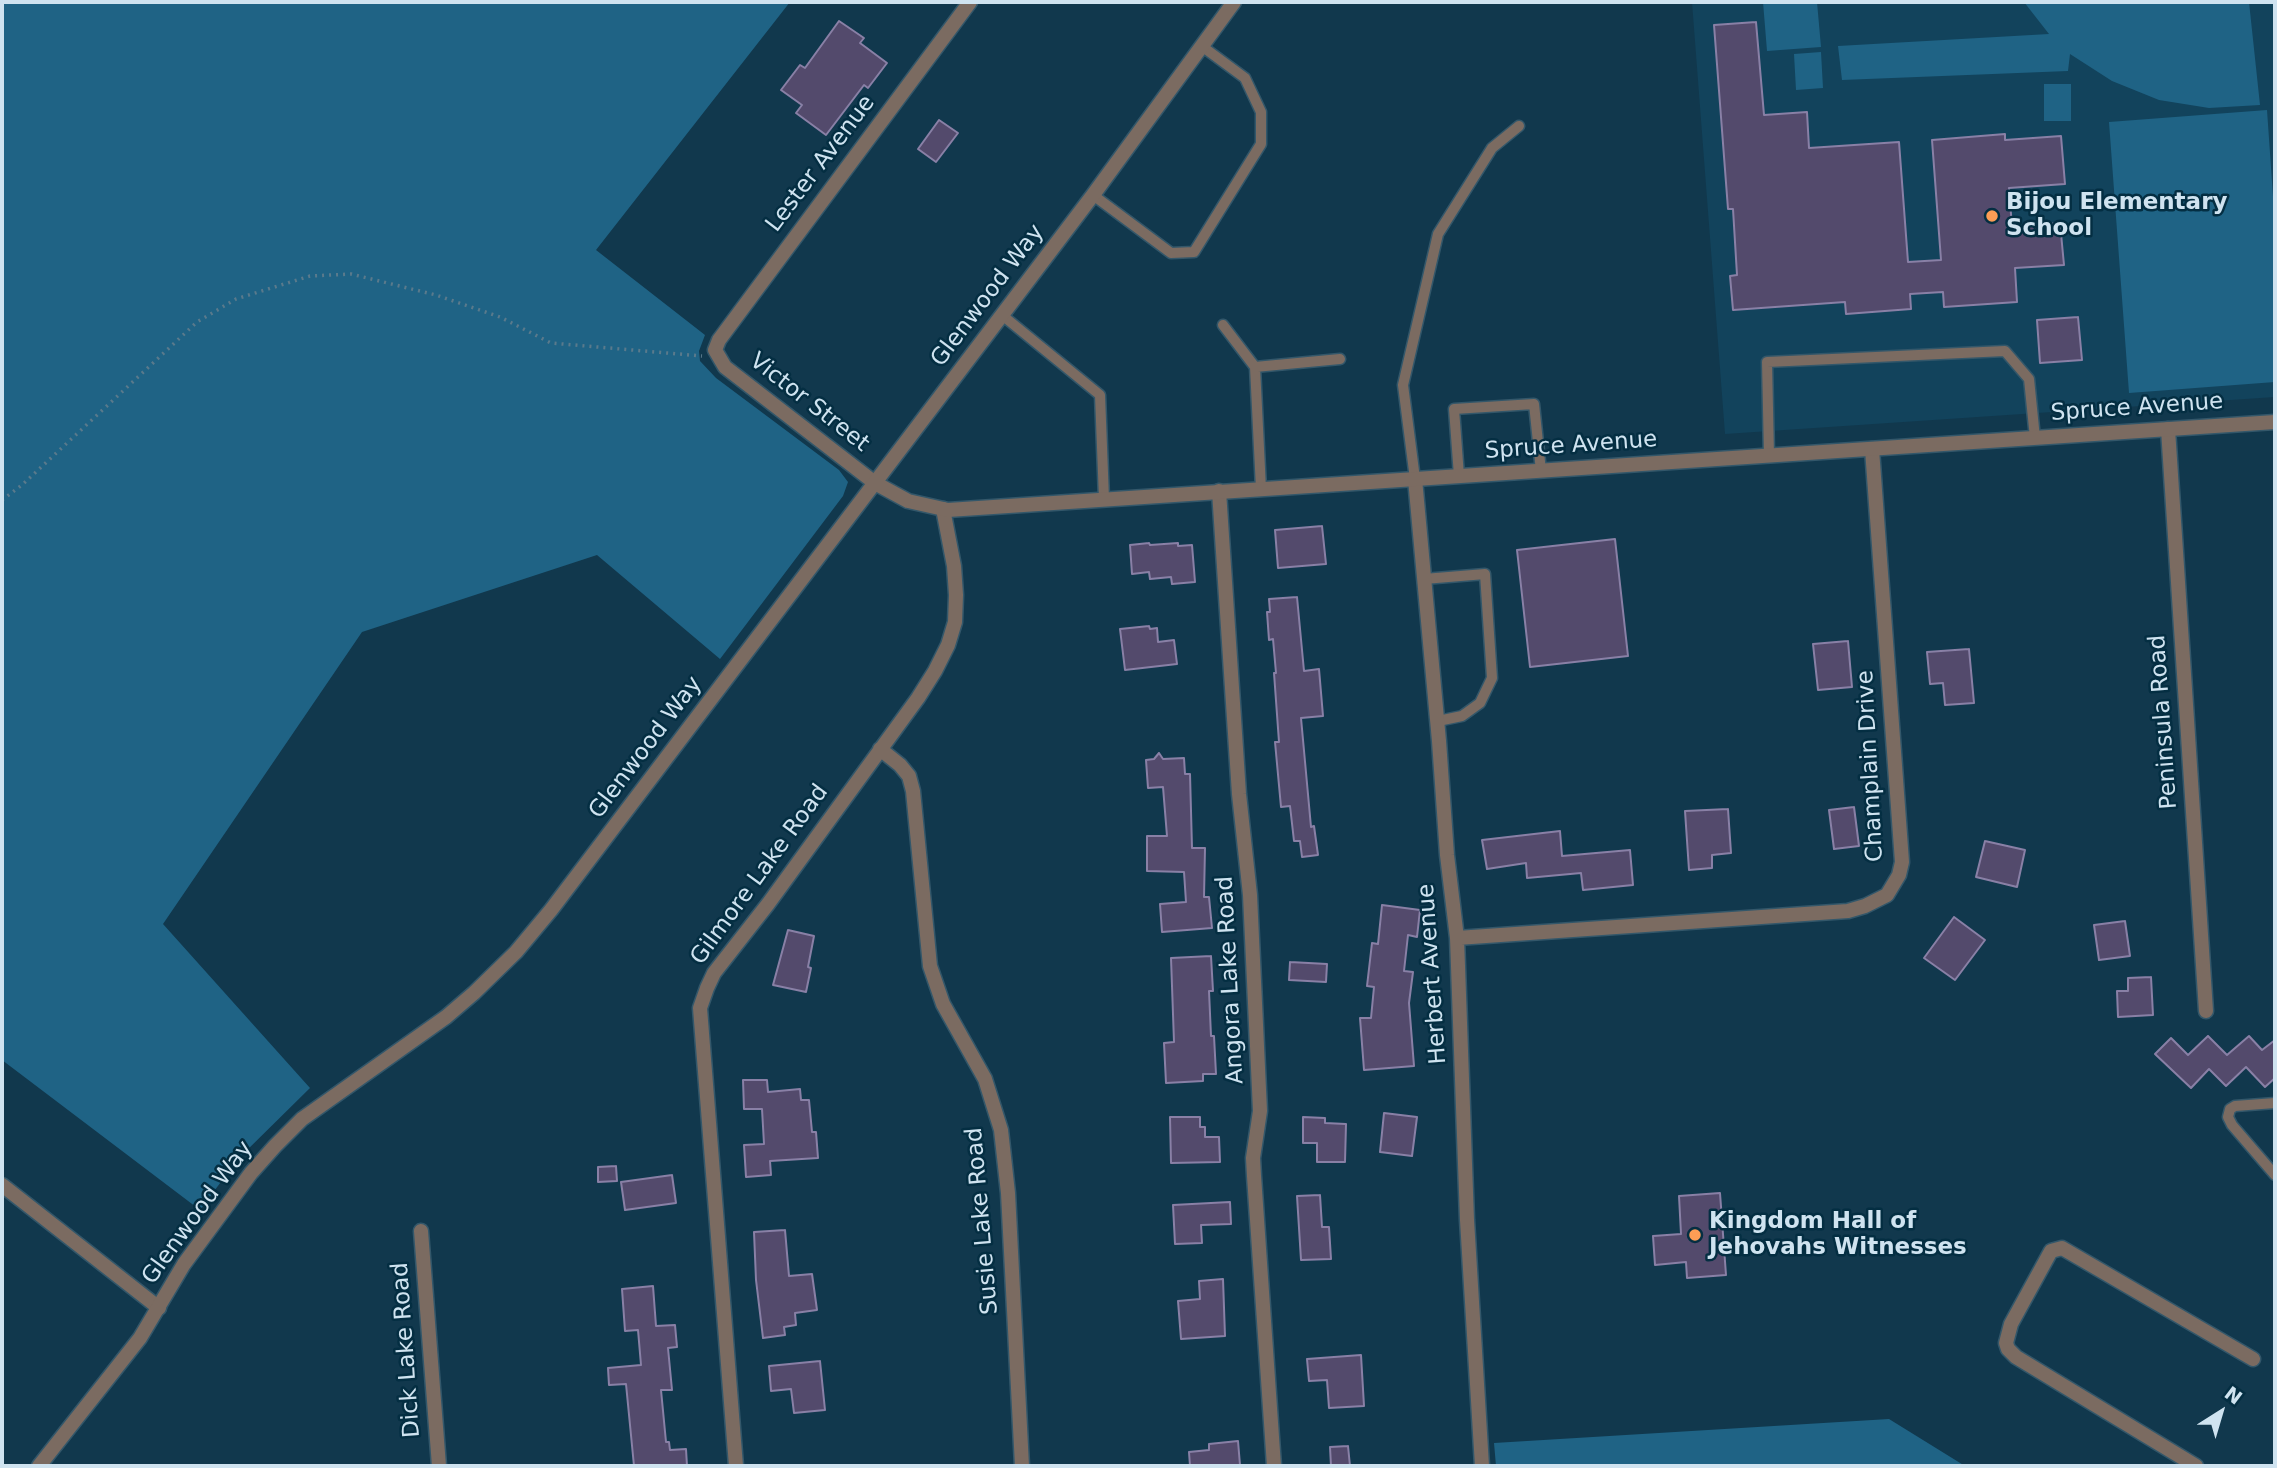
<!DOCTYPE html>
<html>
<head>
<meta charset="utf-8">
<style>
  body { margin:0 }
  #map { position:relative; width:2277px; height:1468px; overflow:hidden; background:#11384d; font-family:"DejaVu Sans",sans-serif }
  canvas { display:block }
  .frame { position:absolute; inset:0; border:4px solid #cfe3f0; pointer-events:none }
  .north { position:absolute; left:2186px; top:1377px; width:70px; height:70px; -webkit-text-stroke:5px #042e42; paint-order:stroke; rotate:37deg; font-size:19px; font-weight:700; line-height:28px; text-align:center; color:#cfe3f0 }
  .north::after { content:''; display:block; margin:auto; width:24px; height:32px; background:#cfe3f0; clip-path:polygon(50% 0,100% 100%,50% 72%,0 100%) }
</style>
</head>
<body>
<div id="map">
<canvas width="2277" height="1468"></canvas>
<div class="frame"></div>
<div class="north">N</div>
</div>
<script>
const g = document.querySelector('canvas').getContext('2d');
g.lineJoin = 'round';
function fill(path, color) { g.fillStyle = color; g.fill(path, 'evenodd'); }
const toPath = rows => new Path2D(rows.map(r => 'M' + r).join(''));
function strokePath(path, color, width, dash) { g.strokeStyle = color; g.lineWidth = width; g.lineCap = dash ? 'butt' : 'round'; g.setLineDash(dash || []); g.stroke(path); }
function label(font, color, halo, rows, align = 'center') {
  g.font = font + ' "DejaVu Sans",sans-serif'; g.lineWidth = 5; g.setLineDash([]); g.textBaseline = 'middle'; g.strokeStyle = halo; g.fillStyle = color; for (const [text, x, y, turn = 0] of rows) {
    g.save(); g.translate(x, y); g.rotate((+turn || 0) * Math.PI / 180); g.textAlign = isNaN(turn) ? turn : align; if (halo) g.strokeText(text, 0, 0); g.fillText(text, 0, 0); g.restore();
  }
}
const built = toPath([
  [1692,2,2273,2,2275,36,2275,397,1725,434]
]);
const green = toPath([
  [2,2,790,2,596,250,705,335,699,351,700,361,716,378,839,470,848,482,843,496,720,659,597,555,362,632,163,924,310,1088,238,1159,200,1210,2,1060],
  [1763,2,1817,2,1821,47,1767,51],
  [2024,2,2249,2,2260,105,2209,108,2159,100,2112,81,2070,54,2068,71,1842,80,1838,46,2049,34],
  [1821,52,1823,88,1796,90,1794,54],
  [2044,84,2071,84,2071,121,2044,121],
  [2267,110,2275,225,2275,382,2129,393,2109,122],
  [1889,1419,1965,1466,1496,1466,1494,1443]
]);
const building = toPath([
  [839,21,864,38,860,43,887,63,868,88,864,85,826,135,796,113,802,105,781,90,800,65,805,68,839,21],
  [1756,22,1764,115,1807,112,1809,148,1899,142,1908,262,1941,260,1932,140,2005,134,2005,140,2061,136,2065,184,2009,188,2012,227,2060,223,2064,265,2015,268,2017,302,1944,307,1943,292,1910,294,1911,309,1846,314,1845,302,1733,310,1730,276,1737,275,1733,209,1728,209,1714,25,1756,22],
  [939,120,958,133,936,162,918,149,939,120],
  [2078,317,2082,360,2040,363,2037,320,2078,317],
  [1322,526,1326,564,1278,568,1275,530,1322,526],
  [1615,539,1628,656,1530,667,1517,550,1615,539],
  [1149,543,1150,545,1178,543,1178,546,1192,545,1195,582,1172,584,1171,577,1150,579,1149,572,1132,574,1130,545,1149,543],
  [1297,597,1304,671,1319,669,1323,716,1301,718,1311,827,1314,826,1318,855,1302,857,1300,841,1294,841,1290,806,1281,807,1275,742,1279,742,1274,673,1276,673,1273,639,1269,640,1267,612,1270,612,1269,599,1297,597],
  [1149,626,1150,629,1157,628,1158,642,1174,640,1177,664,1125,670,1120,629,1149,626],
  [1848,641,1852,687,1818,690,1813,644,1848,641],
  [1969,649,1974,703,1945,705,1943,683,1930,684,1927,652,1969,649],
  [1159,753,1163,759,1184,758,1185,774,1190,774,1192,848,1205,848,1204,897,1209,897,1212,928,1162,932,1160,904,1186,902,1184,872,1147,871,1147,836,1167,836,1163,787,1148,788,1146,760,1154,759,1159,753],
  [1854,807,1859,846,1834,849,1829,810,1854,807],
  [1728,809,1731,853,1712,855,1712,868,1689,870,1685,811,1728,809],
  [1560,831,1562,856,1630,850,1633,885,1583,890,1581,873,1527,878,1526,863,1487,869,1482,840,1560,831],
  [1985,841,2025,850,2017,887,1976,877,1985,841],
  [1382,905,1420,910,1417,937,1408,935,1404,971,1413,972,1409,1003,1414,1066,1364,1070,1360,1018,1371,1018,1374,987,1367,986,1372,943,1378,944,1382,905],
  [1954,917,1985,940,1955,980,1924,958,1954,917],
  [2125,921,2130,956,2099,960,2094,925,2125,921],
  [788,930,814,936,808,967,811,968,806,992,773,985,788,930],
  [1211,956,1213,991,1209,991,1211,1036,1214,1036,1216,1074,1203,1074,1203,1081,1166,1083,1164,1043,1174,1042,1171,958,1211,956],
  [1290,962,1327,964,1326,982,1289,980,1290,962],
  [2151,977,2153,1015,2118,1017,2117,991,2128,991,2128,978,2151,977],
  [2208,1036,2227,1055,2249,1036,2262,1050,2275,1040,2275,1078,2265,1087,2246,1067,2226,1086,2209,1069,2191,1088,2155,1054,2171,1038,2188,1055,2208,1036],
  [743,1080,767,1080,768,1092,800,1089,801,1100,809,1100,812,1132,816,1132,818,1158,770,1161,771,1175,746,1177,744,1145,764,1144,762,1109,744,1109,743,1080],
  [1384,1113,1417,1117,1412,1156,1380,1152,1384,1113],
  [1170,1117,1200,1117,1200,1127,1205,1127,1205,1137,1219,1137,1220,1162,1171,1163,1170,1117],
  [1303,1117,1325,1118,1325,1123,1346,1124,1345,1162,1317,1162,1317,1143,1303,1143,1303,1117],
  [616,1166,617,1181,598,1182,598,1167,616,1166],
  [672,1175,676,1203,625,1210,621,1182,672,1175],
  [1720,1193,1726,1275,1687,1278,1686,1262,1655,1265,1653,1236,1681,1234,1679,1196,1720,1193],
  [1320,1195,1322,1227,1329,1227,1331,1259,1301,1260,1297,1196,1320,1195],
  [1230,1202,1231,1224,1201,1225,1202,1243,1175,1244,1173,1205,1230,1202],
  [785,1230,789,1276,812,1274,817,1310,795,1313,796,1325,784,1327,785,1335,763,1338,756,1280,754,1232,785,1230],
  [1223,1279,1225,1336,1181,1339,1178,1301,1200,1299,1199,1281,1223,1279],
  [653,1286,656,1326,675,1325,677,1347,668,1348,672,1390,661,1390,666,1442,669,1442,670,1450,686,1449,687,1466,634,1466,626,1384,609,1385,608,1368,641,1365,638,1330,625,1331,622,1289,653,1286],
  [1361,1355,1364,1406,1329,1408,1327,1380,1309,1381,1307,1359,1361,1355],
  [820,1361,825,1410,794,1413,791,1389,771,1391,769,1366,820,1361],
  [1238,1441,1240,1465,1190,1466,1189,1452,1209,1450,1209,1444,1238,1441],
  [1348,1446,1350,1466,1331,1466,1330,1447,1348,1446]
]);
const path = toPath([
  [2,500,22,485,197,322,236,299,310,276,351,274,436,295,500,317,551,343,702,356]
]);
const service = toPath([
  [1093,195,1171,253,1194,252,1261,144,1261,112,1245,78,1203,47],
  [1002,315,1100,395,1104,499],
  [1223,325,1255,367,1261,489],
  [1255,367,1340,359],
  [1769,455,1767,362,2005,351,2029,379,2035,438],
  [1459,476,1454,409,1534,404,1541,471],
  [1415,479,1403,385,1438,234,1492,148,1519,126],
  [1424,579,1485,574,1492,678,1480,703,1462,716,1438,721],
  [2275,1103,2235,1106,2230,1109,2228,1117,2232,1125,2275,1175]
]);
const minor = toPath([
  [2168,429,2206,1011],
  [1415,479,1439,741,1447,855,1457,938,1467,1220,1482,1466],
  [875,483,725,367,715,350,719,340,970,2],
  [1219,491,1239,794,1250,895,1260,1111,1253,1158,1254,1176,1274,1466],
  [880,749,900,765,909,776,913,791,930,966,943,1004,985,1079,1001,1130,1008,1193,1022,1466],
  [1457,938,1848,911,1865,906,1887,895,1899,875,1902,862,1872,449],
  [2,1185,159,1308],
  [421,1231,439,1466],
  [736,1466,700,1008,707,988,714,973,768,904,918,698,935,671,948,645,955,622,956,595,954,566,943,509],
  [2196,1466,2016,1357,2008,1349,2006,1343,2011,1324,2051,1251,2062,1248,2253,1359]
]);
const tertiary = toPath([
  [875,483,908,501,948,510,2275,422],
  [39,1466,140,1338,184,1264,251,1173,275,1146,302,1119,446,1017,474,993,516,952,551,910,1093,195,1234,2]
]);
const markers = [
  [1992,216,7,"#fd9d55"],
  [1695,1235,7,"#fd9d55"]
];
const streetNames = [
  ["Lester Avenue",821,164,-53],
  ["Glenwood Way",988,296,-53],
  ["Victor Street",809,403,38],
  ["Spruce Avenue",2137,408,-4],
  ["Spruce Avenue",1571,446,-4],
  ["Peninsula Road",2164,722,-94],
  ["Glenwood Way",646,748,-53],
  ["Champlain Drive",1871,766,-93],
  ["Gilmore Lake Road",760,875,-54],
  ["Herbert Avenue",1433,974,-94],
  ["Angora Lake Road",1231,980,-93],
  ["Glenwood Way",198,1213,-54],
  ["Susie Lake Road",983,1221,-95],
  ["Dick Lake Road",407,1350,-94]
];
const poiNames = [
  ["Bijou Elementary",2006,203],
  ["School",2006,229],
  ["Kingdom Hall of",1709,1222],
  ["Jehovahs Witnesses",1709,1248]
];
fill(built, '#12435c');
fill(green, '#1f6385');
fill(building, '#534a6c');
strokePath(building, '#8980a6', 2);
strokePath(service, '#33576a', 13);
strokePath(minor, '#33576a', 17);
strokePath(tertiary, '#33576a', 17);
strokePath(path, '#5a7a8c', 3.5, [2, 5]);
strokePath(service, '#7b6b61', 10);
strokePath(minor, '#7b6b61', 14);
strokePath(tertiary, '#7b6b61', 14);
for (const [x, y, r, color] of markers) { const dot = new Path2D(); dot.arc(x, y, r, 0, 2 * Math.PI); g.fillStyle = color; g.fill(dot); strokePath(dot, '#042e42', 2.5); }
label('23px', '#cfe3f0', '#042e42', streetNames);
label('bold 23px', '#cfe3f0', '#042e42', poiNames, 'left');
</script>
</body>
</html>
